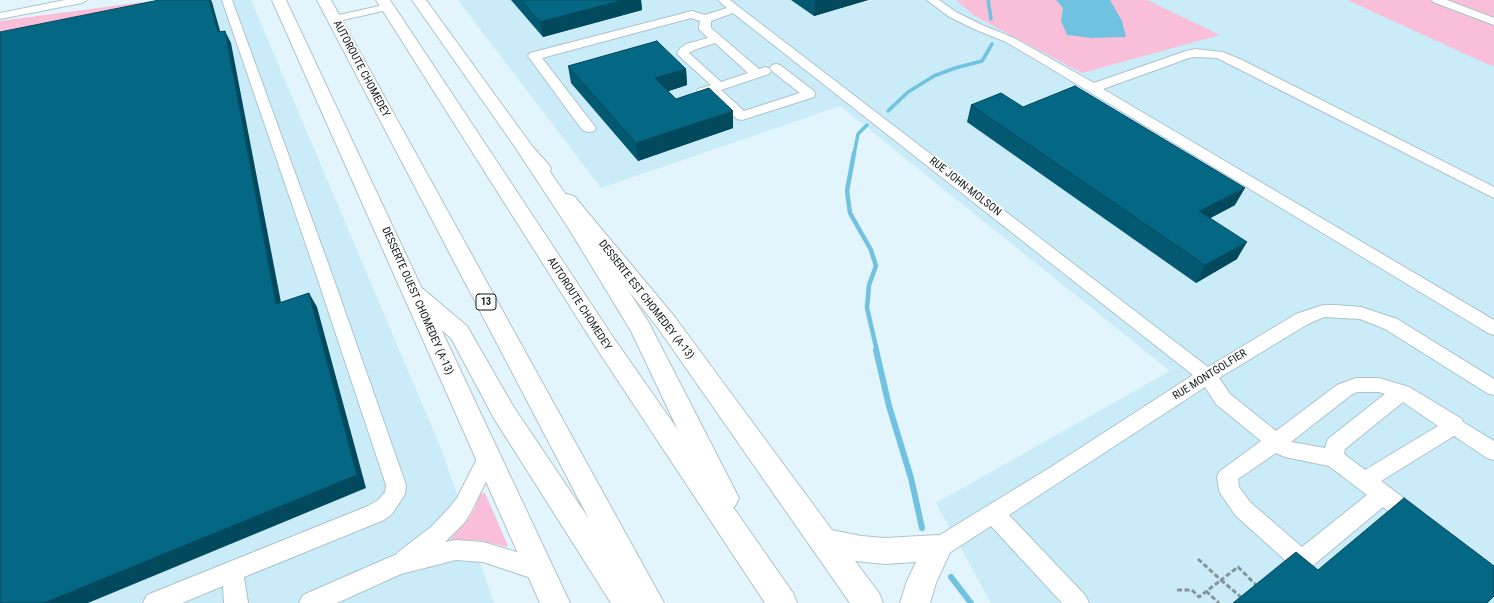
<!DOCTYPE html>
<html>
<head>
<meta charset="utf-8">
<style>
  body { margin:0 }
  canvas { display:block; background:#e2f5fd }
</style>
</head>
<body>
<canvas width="1494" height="603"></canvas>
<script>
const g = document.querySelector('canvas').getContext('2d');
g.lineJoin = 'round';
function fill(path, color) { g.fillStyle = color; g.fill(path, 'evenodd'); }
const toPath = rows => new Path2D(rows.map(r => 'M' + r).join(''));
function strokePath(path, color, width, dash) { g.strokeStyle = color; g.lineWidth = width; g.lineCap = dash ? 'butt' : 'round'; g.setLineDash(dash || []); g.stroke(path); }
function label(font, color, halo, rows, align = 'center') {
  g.font = font + ' "Roboto Condensed",sans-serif'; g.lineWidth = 4; g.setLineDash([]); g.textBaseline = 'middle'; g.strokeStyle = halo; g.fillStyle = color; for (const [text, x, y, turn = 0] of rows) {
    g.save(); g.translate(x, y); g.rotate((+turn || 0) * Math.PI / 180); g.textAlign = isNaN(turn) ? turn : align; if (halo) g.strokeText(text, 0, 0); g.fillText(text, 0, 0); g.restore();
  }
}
const built = toPath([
  [198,0,251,0,442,451,494,603,0,603,0,43],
  [458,0,1347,0,1494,66,1494,603,991,603,936,503,1170,371,840,106,601,188]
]);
const green = toPath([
  [956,0,1147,0,1220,35,1082,73,975,16],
  [1347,0,1494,0,1494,66,1485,63],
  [142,2,148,11,0,43,0,21],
  [485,493,508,546,506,547,483,541,471,540,454,542,451,538,468,519,474,510,480,494]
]);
const water = toPath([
  [1056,0,1110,0,1122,21,1126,37,1092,38,1067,35,1061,21,1063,8]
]);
const streamFar2 = toPath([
  [988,0,991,19],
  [888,111,908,92,934,76,955,68,982,61,992,44],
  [854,154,858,134,867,125]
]);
const streamFar1 = toPath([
  [854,153,847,191,850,213,871,250,876,266,869,285,867,308,877,351]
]);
const stream = toPath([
  [876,350,889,406,911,478,922,528],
  [951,577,971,603]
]);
const path = toPath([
  [1198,559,1221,580,1238,567,1257,586],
  [1177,590,1192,590,1199,597,1221,580,1242,598],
  [1206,591,1219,603]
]);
const minor = toPath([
  [65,0,87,0,82,3,0,19,0,13,65,0],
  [222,0,232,0,333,277,406,485,405,494,392,514,384,520,244,577,248,603,224,603,223,586,182,603,143,603,147,595,368,506,378,500,385,492,386,485,317,277,222,0],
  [718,0,730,0,739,7,1208,367,1296,314,1323,305,1335,305,1361,307,1397,319,1494,379,1494,395,1487,393,1385,329,1360,319,1324,317,1308,324,1219,378,1230,394,1276,431,1337,385,1356,378,1379,378,1409,387,1462,419,1463,422,1494,441,1494,460,1487,458,1454,436,1381,481,1421,511,1424,518,1421,525,1413,528,1405,525,1383,507,1310,568,1302,571,1294,568,1236,516,1222,496,1219,490,1217,477,1220,471,1261,441,1216,404,1205,387,1009,515,1085,595,1089,603,1062,603,991,526,946,555,938,558,930,555,927,548,930,541,1051,467,1193,375,733,13,711,21,711,28,759,69,765,67,769,68,771,71,769,74,721,90,744,111,800,93,772,71,770,68,772,65,776,64,780,65,814,91,815,94,814,97,742,120,737,119,711,94,703,96,698,95,697,92,698,89,711,85,677,54,680,48,686,44,708,38,699,29,700,21,691,18,542,58,596,128,594,131,589,132,584,131,580,127,528,56,530,53,692,11,705,15,727,8,718,0],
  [715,43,748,73,721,82,689,53,694,50,715,43],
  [1357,392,1379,392,1385,394,1328,439,1325,448,1291,442,1351,395,1357,392],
  [1403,402,1438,426,1365,470,1344,454,1345,449,1403,402],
  [1276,453,1285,457,1329,466,1367,495,1302,547,1250,502,1239,487,1238,479,1276,453],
  [927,0,939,0,956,12,982,25,1014,38,1094,83,1186,51,1195,49,1223,52,1242,60,1494,187,1494,198,1217,58,1195,57,1189,58,1103,89,1494,320,1494,335,1488,333,1045,65,1006,42,974,29,948,16,927,0],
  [1432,0,1447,0,1494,18,1494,25,1433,2,1432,0],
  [388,4,394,7,392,9,334,22,330,21,328,19,330,17,388,4],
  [488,448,495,451,498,457,471,512,465,522,445,542,456,540,483,542,540,559,548,562,551,570,548,578,540,581,483,562,456,560,401,574,337,603,299,603,303,595,397,554,398,552,431,527,449,508,457,498,481,451,488,448]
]);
const major = toPath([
  [272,0,286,0,570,603,540,603,272,0],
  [412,0,426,0,532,146,549,165,551,169,549,173,542,175,535,173,520,154,412,0],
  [567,194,574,196,674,316,832,530,861,536,885,538,938,535,948,539,952,548,936,583,930,603,900,603,907,581,916,562,885,564,855,561,879,593,883,603,850,603,658,328,560,204,557,200,560,196,567,194]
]);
const highway = toPath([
  [317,0,331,0,664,603,611,603,495,420,451,338,407,301,404,295,407,289,415,287,423,289,467,326,513,406,589,519,317,0],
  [376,0,390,0,613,337,678,430,631,331,569,229,517,150,520,146,526,145,532,146,585,222,649,323,739,498,735,506,733,507,793,593,797,603,765,603,597,349,376,0]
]);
const wall = toPath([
  [511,0,641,0,642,10,543,37],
  [791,0,868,0,814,16],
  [568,66,686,69,687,85,668,91,676,99,733,128,638,161,571,83],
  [971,105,1023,107,1235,205,1210,218,1237,259,1196,283,967,122]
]);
const shadedWall = toPath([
  [209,0,211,0,212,2,224,45,218,32],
  [623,0,641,0,642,10,543,37,540,22],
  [815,0,868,0,814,16],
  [225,31,231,43,284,318,276,304],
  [686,69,687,85,657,95,655,78],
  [733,111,733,128,638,161,636,143],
  [1245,188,1235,205,1190,229,1199,211],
  [1247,242,1237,259,1196,283,1205,265],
  [309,293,317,307,366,488,88,603,44,603]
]);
const building = toPath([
  [159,0,209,0,218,32,225,31,276,304,309,293,357,475,44,603,0,603,0,32,159,0],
  [521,0,623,0,540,22,521,0],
  [657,41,686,69,655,78,676,99,709,88,733,111,636,143,568,66,657,41],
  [1075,86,1245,188,1199,211,1247,242,1205,265,971,105,1001,93,1023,107,1075,86],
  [1404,498,1494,566,1494,596,1487,603,1233,603,1296,552,1318,570,1404,498]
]);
const shields = [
  [486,302,20]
];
const shieldNames = [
  ["13",486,302]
];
const streetNames = [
  ["AUTOROUTE CHOMEDEY",361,69,62],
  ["RUE JOHN-MOLSON",965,187,38],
  ["DESSERTE EST CHOMEDEY (A-13)",646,300,52],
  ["DESSERTE OUEST CHOMEDEY (A-13)",417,301,66],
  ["AUTOROUTE CHOMEDEY",579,304,57],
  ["RUE MONTGOLFIER",1210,375,-32]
];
fill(built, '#caebf8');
fill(green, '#f9bfd9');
fill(water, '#71c2e1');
strokePath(streamFar2, '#71c2e1', 3.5);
strokePath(streamFar1, '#71c2e1', 4.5);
strokePath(stream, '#71c2e1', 6);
strokePath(minor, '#acc3cd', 2);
strokePath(major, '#acc3cd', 2);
strokePath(highway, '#acc3cd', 2);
strokePath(path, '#85949a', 3, [5, 2.5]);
fill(minor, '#fff');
fill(major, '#fff');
fill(highway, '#fff');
fill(wall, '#035972');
fill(shadedWall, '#03495d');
fill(building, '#046885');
strokePath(building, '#03495d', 1);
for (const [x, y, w] of shields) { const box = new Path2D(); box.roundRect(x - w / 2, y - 8, w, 16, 3); g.fillStyle = '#fefefe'; g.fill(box); strokePath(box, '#121b1f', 1); }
label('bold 10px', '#121b1f', null, shieldNames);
label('11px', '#121b1f', '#fefefe', streetNames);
</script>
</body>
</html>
